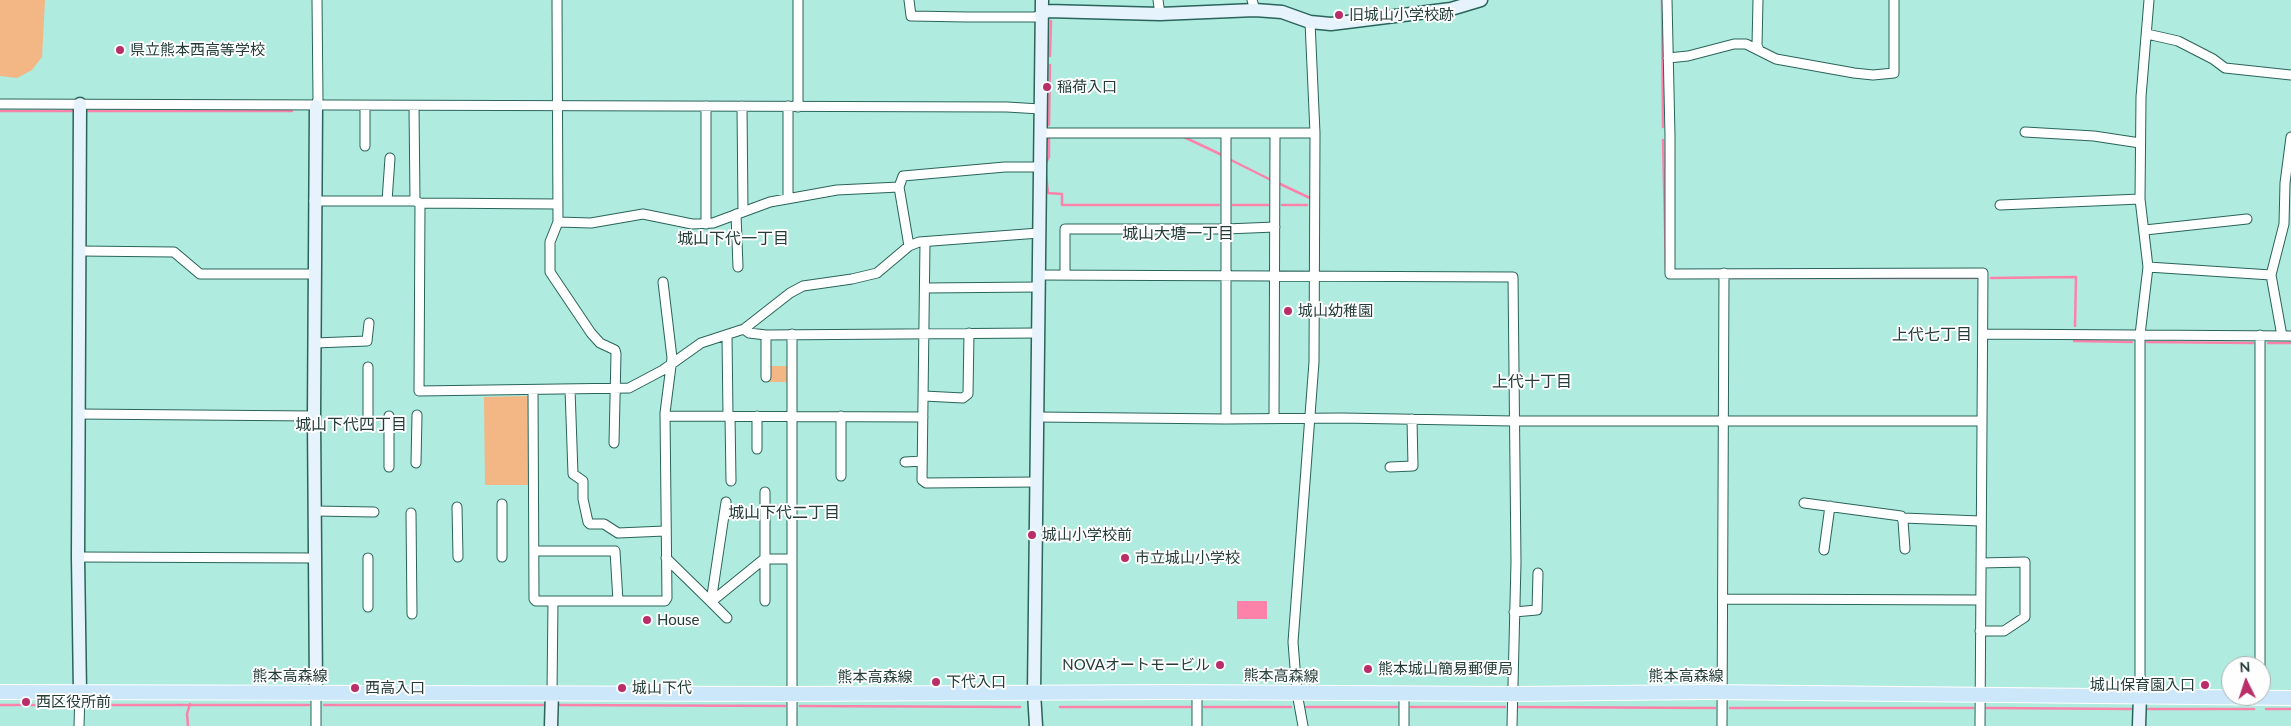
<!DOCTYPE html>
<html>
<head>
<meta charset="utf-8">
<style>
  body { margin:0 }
  #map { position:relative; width:2291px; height:726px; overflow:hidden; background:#afebdf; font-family:Lato,sans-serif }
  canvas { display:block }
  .north { position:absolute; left:2221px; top:656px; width:50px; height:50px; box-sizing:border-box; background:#fefefe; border:1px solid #a7b1af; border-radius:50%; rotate:356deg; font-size:14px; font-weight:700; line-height:20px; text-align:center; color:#243d38 }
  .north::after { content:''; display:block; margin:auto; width:18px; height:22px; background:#b92e68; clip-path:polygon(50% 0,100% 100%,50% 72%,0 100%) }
</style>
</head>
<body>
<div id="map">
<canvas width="2291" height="726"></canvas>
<div class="north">N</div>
</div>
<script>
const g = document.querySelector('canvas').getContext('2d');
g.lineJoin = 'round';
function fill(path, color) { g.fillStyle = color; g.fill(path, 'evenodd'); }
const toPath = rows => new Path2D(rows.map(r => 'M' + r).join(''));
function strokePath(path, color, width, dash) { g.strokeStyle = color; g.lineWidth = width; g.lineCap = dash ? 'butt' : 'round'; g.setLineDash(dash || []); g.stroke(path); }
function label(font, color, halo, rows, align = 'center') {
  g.font = font + ' Lato,"Noto Sans JP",sans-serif'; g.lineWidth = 4; g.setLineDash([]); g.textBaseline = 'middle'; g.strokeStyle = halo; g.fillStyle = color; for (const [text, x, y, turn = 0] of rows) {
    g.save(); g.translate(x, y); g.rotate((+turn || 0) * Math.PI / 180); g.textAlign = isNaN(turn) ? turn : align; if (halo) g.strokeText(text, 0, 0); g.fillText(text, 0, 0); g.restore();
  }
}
const green = toPath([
  [0,0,45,0,42,57,32,70,17,78,0,76],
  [768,366,789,366,789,382,768,382],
  [529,396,529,485,485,485,484,397]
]);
const water = toPath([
  [1237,601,1267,601,1267,619,1237,619]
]);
const stream = toPath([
  [1662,0,1663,127],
  [1050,56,1051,21],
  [0,111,72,111],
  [87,111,292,111],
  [1049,125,1050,65],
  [1184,137,1224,156],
  [1663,140,1666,270],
  [1229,159,1271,180],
  [1046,162,1049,157,1049,139],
  [1046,175,1048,193,1062,194,1062,205,1219,205],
  [1276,182,1312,199],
  [1233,205,1268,205],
  [1282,205,1307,205],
  [1731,278,1976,278],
  [1991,278,2076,277,2075,326],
  [2074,341,2132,342],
  [2147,342,2253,343],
  [2268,343,2291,343],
  [0,705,309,705],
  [324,705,544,705],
  [559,705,785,706],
  [800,706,1020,707],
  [1060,707,1190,707],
  [1204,707,1291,707],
  [1306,707,1397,707],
  [1411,707,1505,707],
  [1519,707,1715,708],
  [1730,708,1973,708],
  [1987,708,2132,709],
  [2147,709,2254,709],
  [2266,709,2291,709],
  [188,726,187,714,190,704]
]);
const street = toPath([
  [557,0,558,222,550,242,550,272,591,333,600,343,615,350,616,354,614,443],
  [909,0,911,16,967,17,1035,17,1041,15],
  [1158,0,1160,14],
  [1252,0,1255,10],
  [1667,0,1670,136,1670,274,1983,273,1980,726],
  [1758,0,1757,45,1759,50],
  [2147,34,2178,41,2213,59,2225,68,2291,75],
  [1668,58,1688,56,1734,44,1746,44,1776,59,1854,73,1873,75,1894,73,1894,0],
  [0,104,1007,107,1040,109],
  [316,106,318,99,317,0],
  [414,106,415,201],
  [742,106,743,211],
  [788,106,788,198],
  [798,107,798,0],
  [2025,132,2094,136,2140,143],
  [1040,133,1315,133],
  [365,146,365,106],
  [314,201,415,201,420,203,558,204],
  [387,201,390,158],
  [420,203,419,391,629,388,663,370,701,343,744,329,790,293,803,286,852,279,877,273,909,246,919,242,1039,233],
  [2000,205,2140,199],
  [736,214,738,267],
  [558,222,591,223,643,214,692,224,713,223,770,202,837,190,899,187],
  [706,224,706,106],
  [2145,230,2247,219],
  [925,242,922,480,926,483,1037,482],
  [909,246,899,187,903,176,1005,167,1039,167],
  [80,251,174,252,200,274,315,274],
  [2148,267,2271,275],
  [1038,275,1513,277,1516,562,1512,726],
  [1065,275,1065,229,1226,229,1275,227],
  [925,288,1038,287],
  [744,329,749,333,766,335,1037,333],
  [792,334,792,726],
  [1983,334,2291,336],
  [727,336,728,416],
  [2282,336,2271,275,2284,224,2285,183,2291,137],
  [315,343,367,341,369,323],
  [766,377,766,335],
  [570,389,573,474,583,481,583,499,588,522,590,524,604,524,618,533,665,531],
  [533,390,534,599,536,601,665,601,667,598,665,413,672,358,663,282],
  [924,396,963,398,968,394,969,333],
  [78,414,314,416],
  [368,416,368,367],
  [389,416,389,467],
  [665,416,923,417],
  [730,416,731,481],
  [1038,417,1226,419,1341,418,1513,421,1982,421],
  [1274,418,1275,133],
  [1226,419,1226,133],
  [757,449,757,416],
  [905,462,922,461],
  [416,463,417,415],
  [1390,467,1413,466,1412,419],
  [841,476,841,416],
  [765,492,765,601],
  [726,502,711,602,727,618],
  [1804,503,1901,516,1903,521,1905,549],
  [457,507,458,557],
  [315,511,374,512],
  [411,513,412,614],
  [1903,518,1980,521],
  [1824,550,1830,506],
  [534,551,615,551,618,601],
  [78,557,315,558],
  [502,557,502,504],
  [666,558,711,602,764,559,791,559],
  [1724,599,1980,600],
  [368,607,368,558],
  [1514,612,1537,610,1538,573],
  [1980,631,2004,631,2025,617,2025,562,1981,563],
  [2260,666,2260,335],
  [552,692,553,601],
  [1404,694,1404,726],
  [2140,695,2140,335,2148,267,2140,199,2141,97,2149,0],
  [79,726,80,693],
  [316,726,316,692],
  [1197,726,1197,692],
  [1303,726,1297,693,1293,642,1314,362,1315,133,1310,22],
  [1722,726,1724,273]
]);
const secondary = toPath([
  [1041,15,1047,11,1160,14,1255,10,1282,12,1310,22,1331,24,1451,9,1481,0],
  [80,104,78,557,80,693],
  [316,106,314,416,316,692],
  [551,726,552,692],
  [1036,726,1034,692,1042,0],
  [2139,726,2140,695]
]);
const primary = toPath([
  [0,692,792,694,1172,692,1512,694,1708,692,2291,698]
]);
const markers = [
  [1339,15,5,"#b92e68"],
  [120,50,5,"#b92e68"],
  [1047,87,5,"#b92e68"],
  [1288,311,5,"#b92e68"],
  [1032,535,5,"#b92e68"],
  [1125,558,5,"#b92e68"],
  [647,620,5,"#b92e68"],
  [1220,665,5,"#b92e68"],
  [1368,669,5,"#b92e68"],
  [936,682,5,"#b92e68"],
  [2205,685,5,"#b92e68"],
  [355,688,5,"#b92e68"],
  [622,688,5,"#b92e68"],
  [26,702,5,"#b92e68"]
];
const poiNames = [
  ["旧城山小学校跡",1349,15],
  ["県立熊本西高等学校",130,50],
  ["稲荷入口",1057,87],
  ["城山幼稚園",1298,311],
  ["城山小学校前",1042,535],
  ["市立城山小学校",1135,558],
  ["House",657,620],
  ["NOVAオートモービル",1210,665,"right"],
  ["熊本城山簡易郵便局",1378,669],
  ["下代入口",946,682],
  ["城山保育園入口",2195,685,"right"],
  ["西高入口",365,688],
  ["城山下代",632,688],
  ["西区役所前",36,702]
];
const streetNames = [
  ["熊本高森線",290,676],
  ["熊本高森線",1281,676,1],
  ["熊本高森線",1686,676],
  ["熊本高森線",875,677]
];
const neighbourhoodNames = [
  ["城山大塘一丁目",1178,234],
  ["城山下代一丁目",733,239],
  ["上代七丁目",1932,335],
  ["上代十丁目",1532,382],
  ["城山下代四丁目",351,425],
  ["城山下代二丁目",784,513]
];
fill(green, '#f3b685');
fill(water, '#fc82aa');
strokePath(stream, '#fc82aa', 2.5);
strokePath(street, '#2a645a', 11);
strokePath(secondary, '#2a645a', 15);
strokePath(primary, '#fff', 16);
strokePath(street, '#fff', 9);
strokePath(secondary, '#e6f3fd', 12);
strokePath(primary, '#cde7fa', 14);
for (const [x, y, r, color] of markers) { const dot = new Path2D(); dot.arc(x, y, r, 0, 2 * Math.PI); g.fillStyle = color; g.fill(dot); strokePath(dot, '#fefefe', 2); }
label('15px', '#243d38', '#fefefe', poiNames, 'left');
label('15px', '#243d38', '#fefefe', streetNames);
label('16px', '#243d38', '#fefefe', neighbourhoodNames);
</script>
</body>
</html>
